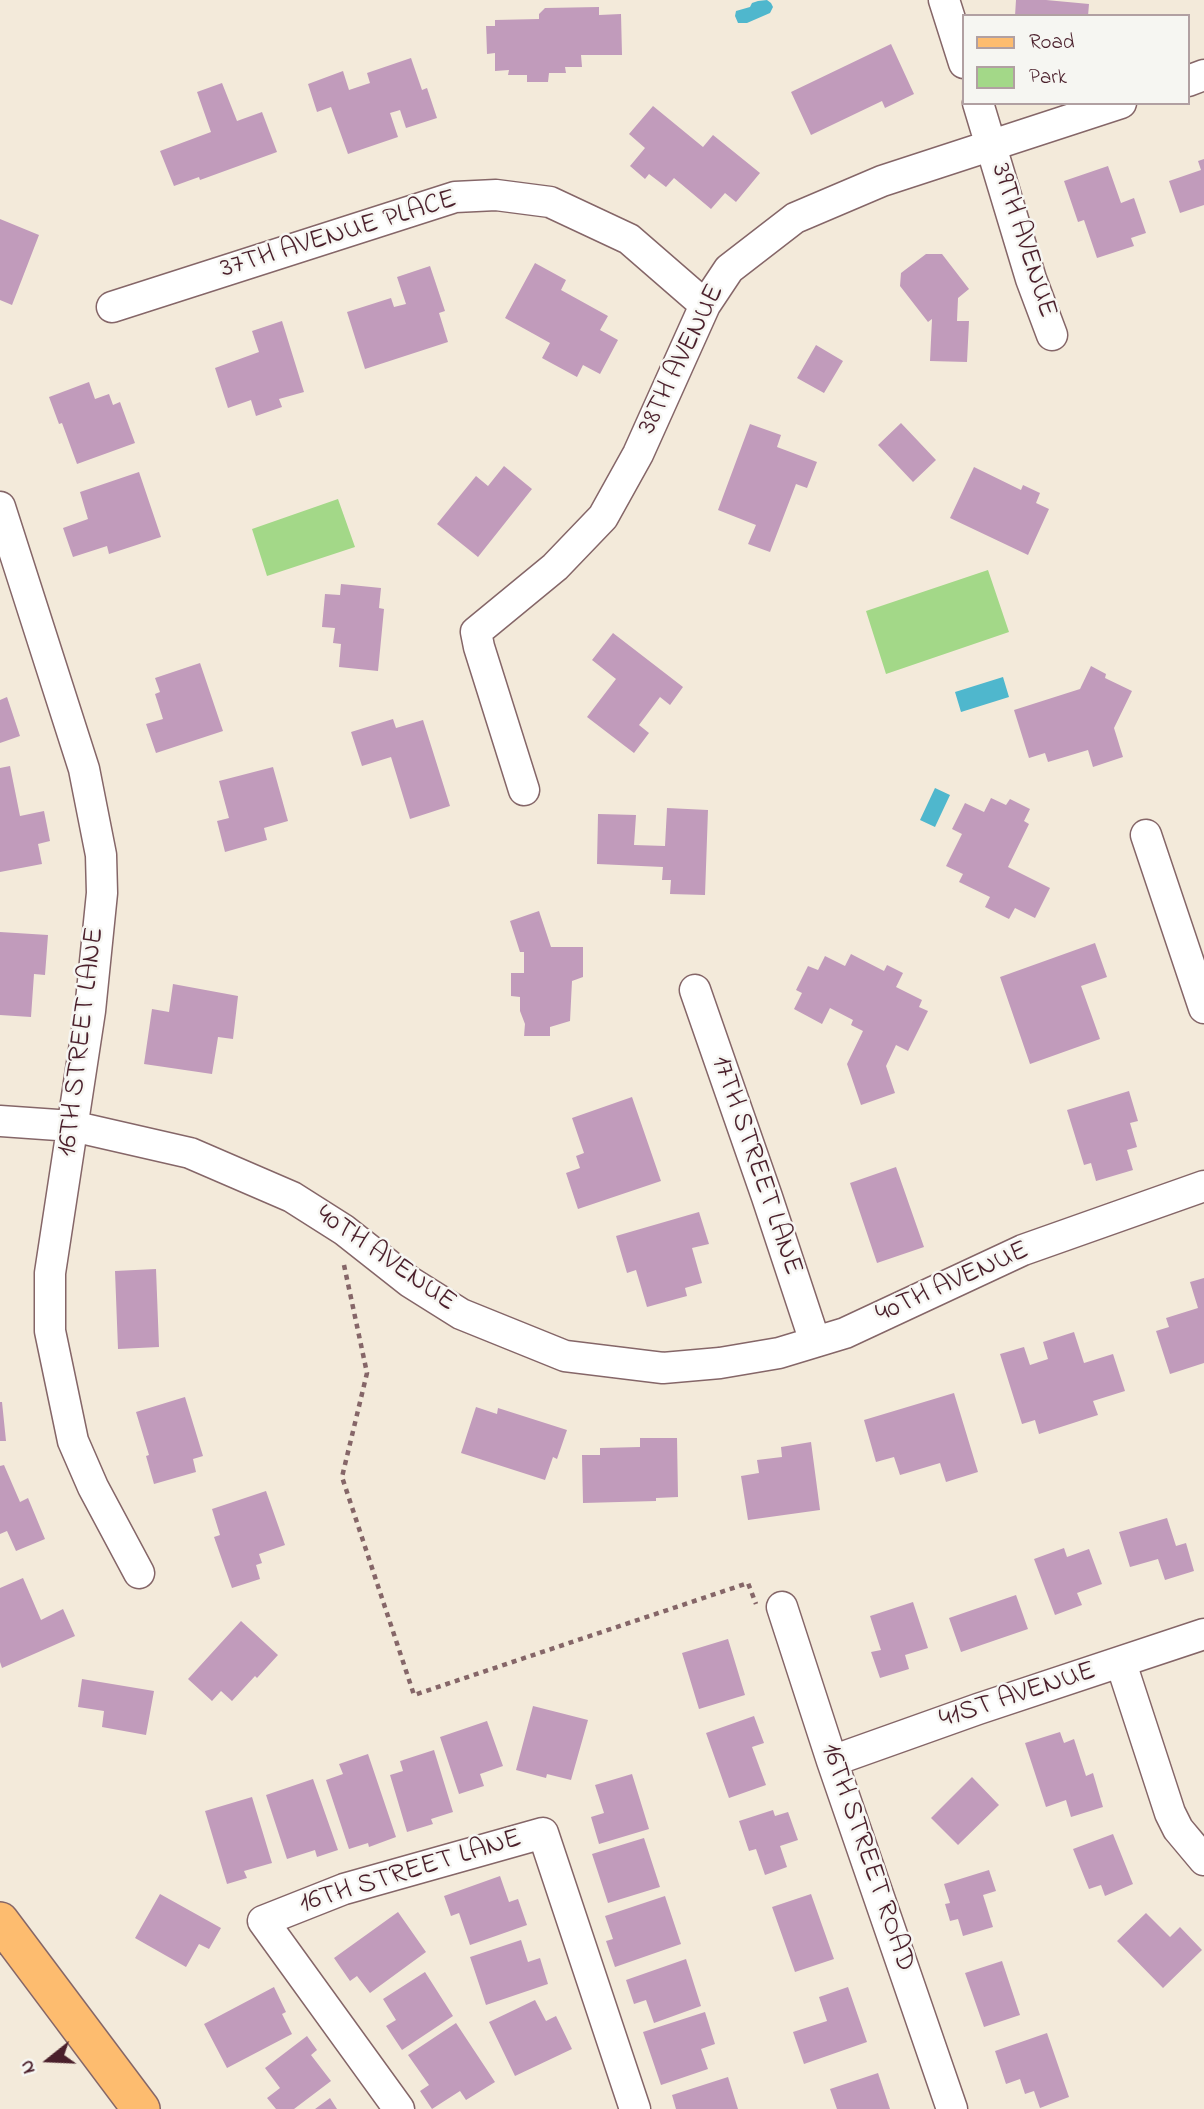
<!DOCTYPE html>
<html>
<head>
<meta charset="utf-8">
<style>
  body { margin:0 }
  #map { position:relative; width:1204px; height:2109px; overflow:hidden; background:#f3eada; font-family:"Indie Flower",sans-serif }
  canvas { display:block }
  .legend { position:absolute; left:962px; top:14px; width:228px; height:91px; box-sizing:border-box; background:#f6f6f2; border:2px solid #b1a0a2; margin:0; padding:9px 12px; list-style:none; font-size:21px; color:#4a1f2b }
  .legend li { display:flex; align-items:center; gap:14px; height:35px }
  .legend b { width:35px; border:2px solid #b1a0a2 }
  .north { position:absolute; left:14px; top:2025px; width:70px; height:70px; -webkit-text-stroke:5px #f6f6f2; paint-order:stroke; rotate:252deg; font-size:19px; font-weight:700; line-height:28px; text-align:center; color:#4a1f2b }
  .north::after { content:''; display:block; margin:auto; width:24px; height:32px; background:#4a1f2b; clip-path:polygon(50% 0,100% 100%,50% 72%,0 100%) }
</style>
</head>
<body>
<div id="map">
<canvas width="1204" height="2109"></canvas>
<ul class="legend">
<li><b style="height:9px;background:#fdbc6f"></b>Road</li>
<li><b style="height:19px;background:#a3d888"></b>Park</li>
</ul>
<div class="north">N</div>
</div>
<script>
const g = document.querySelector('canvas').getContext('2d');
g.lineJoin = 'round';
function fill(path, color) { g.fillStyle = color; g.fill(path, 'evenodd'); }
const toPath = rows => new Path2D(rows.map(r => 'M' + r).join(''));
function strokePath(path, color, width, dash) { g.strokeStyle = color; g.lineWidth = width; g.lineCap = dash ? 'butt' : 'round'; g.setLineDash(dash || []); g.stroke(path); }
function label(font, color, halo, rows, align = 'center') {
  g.font = font + ' "Indie Flower",sans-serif'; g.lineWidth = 5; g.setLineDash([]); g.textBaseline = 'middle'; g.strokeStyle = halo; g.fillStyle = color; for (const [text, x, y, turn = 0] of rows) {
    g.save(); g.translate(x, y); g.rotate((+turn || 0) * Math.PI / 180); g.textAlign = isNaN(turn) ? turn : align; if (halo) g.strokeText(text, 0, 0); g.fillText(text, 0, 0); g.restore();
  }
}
const green = toPath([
  [338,499,355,547,267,576,252,529],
  [988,570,1009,632,886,674,866,611]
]);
const water = toPath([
  [767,0,771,3,773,7,770,13,747,23,738,23,735,16,736,11,750,7,752,3,758,1],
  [1003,677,1009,697,961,712,955,692],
  [935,788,950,795,935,827,920,820]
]);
const building = toPath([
  [1016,0,1046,0,1089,4,1088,16,1015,16],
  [599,7,599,15,621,14,622,55,581,55,582,67,565,67,566,73,549,73,548,82,527,82,527,75,508,75,509,70,495,71,495,53,487,54,486,26,495,26,495,20,539,19,539,14,545,8],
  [891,44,914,94,885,108,882,101,811,135,791,92],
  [411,58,422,90,427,88,437,118,406,128,400,110,390,113,398,137,348,154,331,107,317,112,308,84,343,71,349,90,370,83,367,73],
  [222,83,237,121,262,112,277,152,200,180,199,177,174,186,160,151,211,132,197,92],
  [653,106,703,147,713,135,760,173,736,202,725,193,711,209,674,178,666,187,649,174,645,179,630,166,645,148,629,134],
  [1204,159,1204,205,1180,213,1169,181,1201,170,1198,161],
  [1108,166,1121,203,1134,198,1146,233,1131,238,1134,246,1097,258,1084,220,1078,222,1064,181],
  [0,219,39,235,12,305,0,300],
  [926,254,942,254,969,289,958,298,957,321,969,321,967,362,930,361,932,319,928,322,900,286,901,273],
  [535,263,566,280,561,290,608,316,600,330,618,340,600,374,583,365,577,377,542,358,550,343,505,318],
  [430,266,445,311,439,313,448,342,365,369,347,312,391,298,394,307,406,304,397,277],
  [282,321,304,392,279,399,282,407,256,416,251,400,228,408,215,368,259,352,252,331],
  [816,345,843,361,824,393,797,378],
  [89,382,95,399,109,394,113,405,120,402,135,443,77,464,62,423,59,424,49,397],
  [901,423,936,460,913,482,878,445],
  [750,424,781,435,777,447,817,462,807,488,796,484,770,552,748,544,756,525,718,510],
  [504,466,532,489,478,557,437,524,476,476,488,486],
  [974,467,1021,490,1023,485,1040,493,1036,503,1049,509,1028,555,950,518],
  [139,472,161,537,109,554,107,546,73,557,63,528,88,519,80,492],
  [341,584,381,588,379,608,384,609,378,671,339,667,341,644,333,643,335,628,322,627,325,594,340,595],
  [613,633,683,687,670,705,660,697,639,725,649,733,634,753,587,717,616,679,592,660],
  [200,663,223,731,156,753,146,724,163,719,155,694,160,692,155,678],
  [1091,666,1106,674,1105,678,1132,691,1114,728,1123,757,1093,767,1088,750,1048,762,1045,753,1029,758,1014,710,1080,689],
  [7,697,20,736,0,743,0,700],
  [393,719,396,728,423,720,450,806,410,819,391,757,362,766,351,732],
  [10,766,20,816,44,811,50,841,38,844,42,864,0,872,0,768],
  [273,767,288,821,264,828,267,840,225,852,217,821,229,818,219,781],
  [991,798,1006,805,1010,799,1030,809,1024,821,1029,824,1008,867,1050,888,1035,918,1015,908,1009,919,985,907,990,897,959,882,963,874,946,866,962,834,952,829,965,803,984,812],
  [667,808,708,810,705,895,670,894,671,880,662,880,663,867,597,864,598,814,636,815,634,845,665,846],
  [539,911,551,947,583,947,583,977,572,981,570,1021,550,1027,550,1036,524,1036,525,1024,520,1011,520,997,511,996,511,973,524,973,524,952,520,952,510,921],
  [0,932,48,935,45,975,34,974,31,1017,0,1015],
  [1095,943,1107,977,1081,986,1100,1039,1030,1064,1000,977],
  [851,954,884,971,887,965,903,973,896,987,922,1000,919,1007,928,1011,908,1051,896,1045,886,1066,895,1093,861,1105,847,1064,863,1031,851,1025,853,1020,830,1008,822,1024,794,1009,802,993,796,990,808,966,818,970,825,956,845,966],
  [173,984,238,996,233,1039,218,1037,212,1074,144,1064,152,1009,169,1012],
  [1129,1091,1138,1121,1130,1123,1137,1147,1127,1150,1133,1170,1096,1181,1091,1163,1084,1165,1067,1110],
  [632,1097,661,1181,578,1209,566,1173,580,1168,576,1156,584,1153,572,1118],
  [896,1167,924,1247,877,1263,850,1183],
  [699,1212,709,1244,692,1248,702,1283,685,1288,687,1296,647,1307,636,1270,627,1273,616,1236],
  [156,1269,159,1347,118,1349,115,1271],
  [1204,1278,1204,1363,1170,1374,1156,1331,1169,1327,1166,1318,1198,1308,1190,1282],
  [1074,1332,1084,1363,1113,1354,1125,1391,1093,1401,1098,1415,1039,1434,1035,1420,1022,1424,1000,1354,1024,1347,1030,1365,1048,1359,1043,1342],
  [954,1393,978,1472,946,1482,940,1463,900,1475,894,1457,876,1462,864,1420],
  [185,1397,203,1456,193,1459,196,1472,154,1484,146,1456,149,1455,136,1412],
  [0,1402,2,1402,6,1441,0,1441],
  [476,1407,497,1414,498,1408,567,1430,557,1459,553,1457,545,1480,461,1453],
  [640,1438,677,1438,678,1497,656,1498,656,1501,583,1503,582,1455,600,1455,600,1448,640,1447],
  [811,1442,820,1510,748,1520,741,1476,759,1473,757,1460,782,1457,781,1447],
  [4,1465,20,1502,28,1498,45,1539,16,1551,7,1531,0,1534,0,1466],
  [266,1491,285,1545,259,1554,262,1563,256,1565,260,1579,232,1588,214,1537,220,1535,212,1509],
  [1167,1518,1176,1546,1186,1543,1194,1571,1165,1580,1158,1559,1130,1567,1119,1532],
  [1064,1548,1067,1557,1089,1549,1102,1584,1077,1593,1082,1605,1055,1615,1034,1559],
  [23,1578,41,1620,63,1609,75,1636,2,1668,0,1662,0,1588],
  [1016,1595,1028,1629,961,1652,949,1618],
  [913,1602,928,1648,905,1655,909,1669,880,1678,871,1652,881,1650,870,1616],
  [241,1621,278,1655,257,1678,255,1676,232,1701,221,1691,212,1701,188,1679],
  [728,1639,745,1695,699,1709,682,1653],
  [82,1679,154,1691,146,1735,102,1727,104,1711,78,1707],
  [533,1706,588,1720,571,1780,547,1774,546,1778,516,1770],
  [754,1716,764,1743,752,1747,766,1785,729,1798,706,1733],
  [487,1721,503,1766,480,1774,484,1786,459,1794,440,1737],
  [1060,1732,1064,1743,1074,1739,1086,1776,1093,1773,1103,1807,1071,1817,1066,1800,1046,1807,1025,1743],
  [434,1750,453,1812,431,1819,433,1824,407,1832,390,1775,403,1771,400,1761],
  [368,1754,396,1837,369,1847,368,1843,349,1849,326,1780,343,1774,339,1764],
  [632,1774,649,1829,599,1844,591,1817,604,1813,595,1785],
  [972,1777,999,1805,958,1845,931,1818],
  [313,1779,338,1850,317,1857,315,1850,287,1859,266,1795],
  [252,1797,272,1863,244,1871,247,1878,227,1884,205,1811],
  [773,1810,775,1816,788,1812,798,1840,780,1846,787,1867,765,1875,756,1849,749,1851,739,1821],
  [1113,1834,1133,1884,1105,1896,1101,1885,1089,1889,1073,1849],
  [644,1838,660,1887,608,1903,592,1854],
  [989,1870,996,1891,983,1895,993,1927,963,1936,958,1919,950,1921,945,1904,950,1903,944,1884],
  [500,1876,509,1902,518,1899,527,1925,470,1945,459,1913,451,1916,444,1896],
  [160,1894,221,1928,209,1949,199,1944,186,1967,135,1938],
  [811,1894,834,1959,795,1972,772,1907],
  [665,1896,681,1944,615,1967,606,1941,613,1939,605,1916],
  [398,1912,426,1952,370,1993,357,1976,350,1981,334,1958],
  [1146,1913,1170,1937,1180,1927,1202,1950,1163,1988,1117,1941],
  [521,1940,528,1962,540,1958,548,1984,486,2005,470,1957],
  [686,1959,701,2006,654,2023,646,2000,634,2004,626,1980],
  [1002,1961,1020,2015,984,2027,965,1973],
  [425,1972,453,2016,402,2050,386,2026,396,2020,383,1999],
  [274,1987,286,2012,282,2014,292,2034,227,2068,204,2024],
  [848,1987,867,2042,804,2064,793,2032,827,2021,819,1997],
  [535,2000,546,2021,556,2016,572,2049,515,2076,489,2022],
  [705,2012,715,2044,701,2049,708,2069,661,2085,643,2032],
  [456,2023,495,2082,466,2100,460,2091,432,2109,420,2091,429,2085,408,2055],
  [1047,2033,1069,2097,1040,2108,1034,2091,1025,2094,1020,2079,1006,2084,995,2051],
  [307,2036,317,2050,311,2055,331,2081,294,2109,276,2109,267,2098,280,2088,265,2068],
  [878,2073,890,2109,837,2109,830,2089],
  [728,2077,738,2109,676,2109,672,2095],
  [330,2098,337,2109,315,2109]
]);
const path = toPath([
  [344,1265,367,1373,342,1477,414,1695,748,1583,756,1604]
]);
const minor = toPath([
  [944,0,964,63],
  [1188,81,1204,75],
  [978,103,1031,279,1052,335],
  [112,307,455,197,496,195,550,202,629,239,705,305],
  [0,507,84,769,101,855,102,893,90,1011,50,1273,50,1331,73,1441,93,1487,139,1573],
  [524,790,479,647,476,632,555,567,603,517,638,454,705,305,729,269,795,218,882,181,1121,103],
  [1146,835,1204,1008],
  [695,990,767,1197,815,1342],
  [0,1121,72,1126,190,1153,292,1197,344,1230,410,1282,461,1314,565,1356,663,1368,720,1363,779,1353,845,1333,1023,1250,1204,1186],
  [782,1607,832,1761,952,2109],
  [1121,1663,1170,1813,1178,1829,1204,1860],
  [832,1761,978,1709,1204,1634],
  [399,2109,263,1921,344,1889,543,1833,635,2109]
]);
const major = toPath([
  [0,1921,141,2109]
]);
const streetNames = [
  ["37TH AVENUE PLACE",339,236,-17],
  ["39TH AVENUE",1022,241,72],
  ["38TH AVENUE",683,360,-64],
  ["16TH STREET LANE",83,1042,-83],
  ["17TH STREET LANE",755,1166,71],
  ["40TH AVENUE",385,1260,35],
  ["40TH AVENUE",953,1284,-24],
  ["41ST AVENUE",1018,1697,-18],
  ["16TH STREET ROAD",866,1858,71],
  ["16TH STREET LANE",411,1873,-17]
];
fill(green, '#a3d888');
fill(water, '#4fb7cd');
fill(building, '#c19bbb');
strokePath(minor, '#856668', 33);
strokePath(major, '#856668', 40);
strokePath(path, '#856668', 4.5, [5, 5]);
strokePath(minor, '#fff', 30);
strokePath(major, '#fdbc6f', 37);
label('28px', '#4a1f2b', '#f6f6f2', streetNames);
</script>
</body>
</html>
